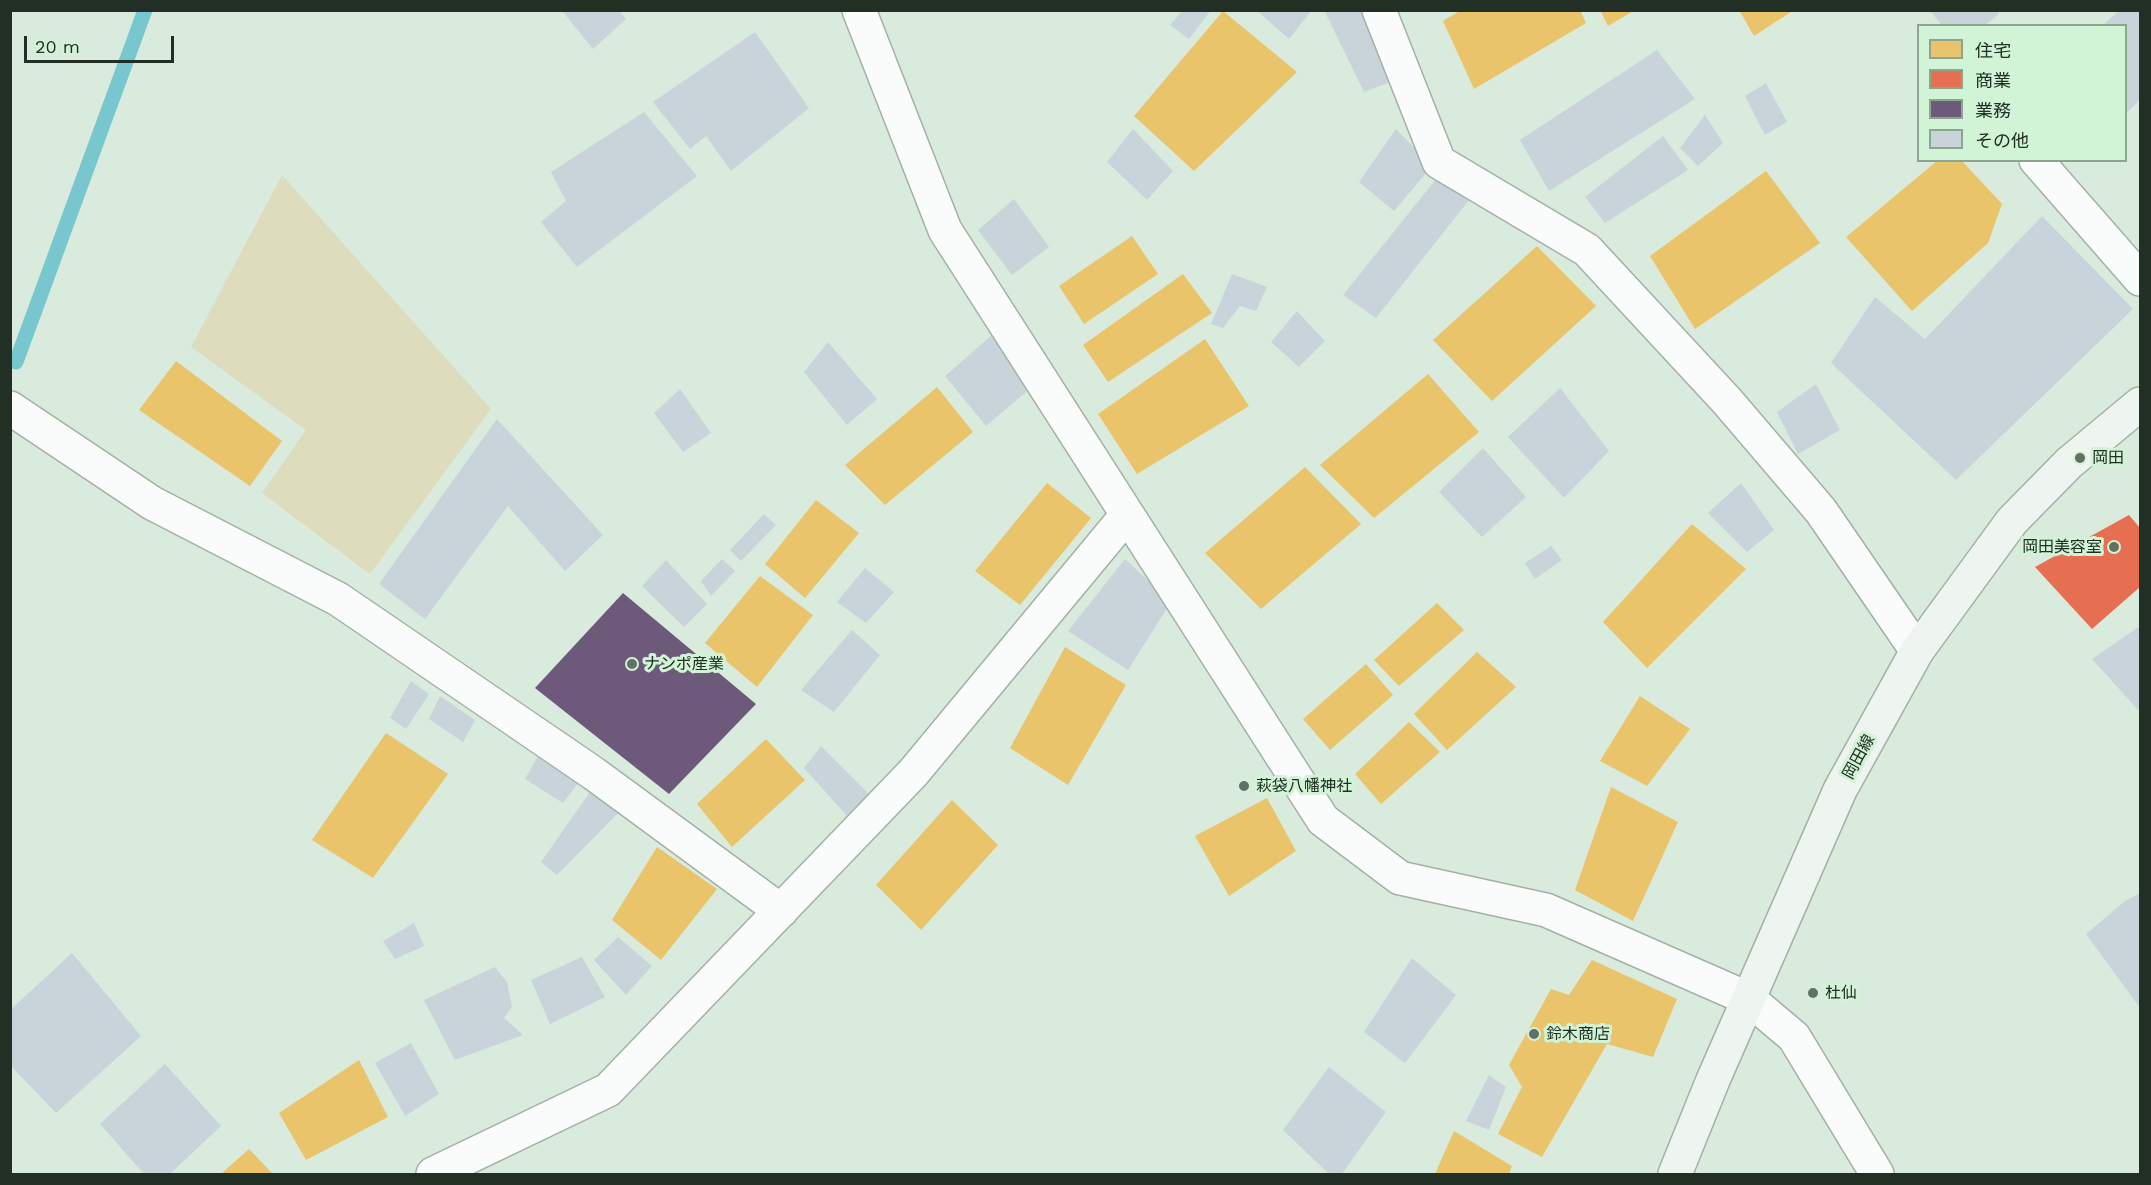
<!DOCTYPE html>
<html>
<head>
<meta charset="utf-8">
<style>
  body { margin:0 }
  #map { position:relative; width:2151px; height:1185px; overflow:hidden; background:#d9ebdc; font-family:"Work Sans","Noto Sans JP",sans-serif }
  canvas { display:block }
  .frame { position:absolute; inset:0; border:12px solid #222f24; pointer-events:none }
  .legend { position:absolute; left:1917px; top:24px; width:210px; height:138px; box-sizing:border-box; background:#d1f3d6; border:2px solid #8ba58f; margin:0; padding:8px 10px; list-style:none; font-size:18px; color:#222f24 }
  .legend li { display:flex; align-items:center; gap:12px; height:30px }
  .legend b { width:30px; border:2px solid #8ba58f }
  .scale { position:absolute; left:24px; top:36px; width:150px; height:27px; box-sizing:border-box; border:3px solid #222f24; border-top:0; padding-left:8px; font-size:18px; line-height:21px; white-space:nowrap; color:#222f24; -webkit-text-stroke:4px #d1f3d6; paint-order:stroke }
</style>
</head>
<body>
<div id="map">
<canvas width="2151" height="1185"></canvas>
<div class="frame"></div>
<ul class="legend">
<li><b style="height:16px;background:#e9c46a"></b>住宅</li>
<li><b style="height:16px;background:#e76f51"></b>商業</li>
<li><b style="height:16px;background:#6d597a"></b>業務</li>
<li><b style="height:16px;background:#c8d4da"></b>その他</li>
</ul>
<div class="scale">20 m</div>
</div>
<script>
const g = document.querySelector('canvas').getContext('2d');
g.lineJoin = 'round';
function fill(path, color) { g.fillStyle = color; g.fill(path, 'evenodd'); }
const toPath = rows => new Path2D(rows.map(r => 'M' + r).join(''));
function strokePath(path, color, width, dash) { g.strokeStyle = color; g.lineWidth = width; g.lineCap = dash ? 'butt' : 'round'; g.setLineDash(dash || []); g.stroke(path); }
function label(font, color, halo, rows, align = 'center') {
  g.font = font + ' "Work Sans","Noto Sans JP",sans-serif'; g.lineWidth = 6; g.setLineDash([]); g.textBaseline = 'middle'; g.strokeStyle = halo; g.fillStyle = color; for (const [text, x, y, turn = 0] of rows) {
    g.save(); g.translate(x, y); g.rotate((+turn || 0) * Math.PI / 180); g.textAlign = isNaN(turn) ? turn : align; if (halo) g.strokeText(text, 0, 0); g.fillText(text, 0, 0); g.restore();
  }
}
const green = toPath([
  [282,175,491,409,370,574,262,493,306,430,191,347]
]);
const homes = toPath([
  [1461,10,1580,10,1586,23,1474,89,1443,21],
  [1600,10,1635,10,1608,26],
  [1739,10,1794,10,1754,36],
  [1223,11,1297,72,1194,171,1134,116],
  [1938,160,1961,160,2002,204,1988,243,1912,311,1846,237],
  [1766,171,1820,243,1695,329,1650,256],
  [1132,236,1158,274,1084,324,1059,286],
  [1537,246,1596,306,1492,401,1433,340],
  [1183,274,1212,313,1108,382,1083,345],
  [1205,339,1249,406,1137,474,1098,414],
  [176,361,282,441,250,486,139,410],
  [1428,374,1479,432,1374,518,1320,465],
  [937,387,973,432,885,505,845,465],
  [1305,467,1361,524,1261,609,1205,553],
  [1047,483,1091,518,1020,605,975,571],
  [816,500,859,533,805,598,765,564],
  [1692,524,1746,569,1647,668,1603,622],
  [760,576,813,615,757,687,705,643],
  [1437,603,1464,630,1399,686,1374,660],
  [1065,647,1126,685,1068,785,1010,748],
  [1477,652,1516,687,1447,750,1414,714],
  [1366,664,1393,695,1330,750,1303,719],
  [1640,696,1690,729,1647,786,1600,761],
  [1409,722,1440,752,1381,804,1355,774],
  [386,733,448,774,373,878,312,840],
  [766,739,805,780,732,847,697,804],
  [1611,787,1678,822,1633,921,1575,890],
  [1267,798,1296,851,1229,896,1195,836],
  [952,800,998,845,921,930,876,885],
  [657,847,717,889,661,960,612,920],
  [1592,960,1677,999,1653,1057,1607,1044,1542,1157,1498,1134,1522,1087,1509,1065,1551,989,1569,995],
  [359,1060,388,1117,306,1160,279,1113],
  [1454,1131,1512,1166,1509,1174,1435,1174],
  [249,1149,273,1174,221,1174]
]);
const shops = toPath([
  [2129,515,2140,528,2140,587,2092,629,2035,567]
]);
const offices = toPath([
  [623,593,756,704,669,794,535,688]
]);
const stream = toPath([
  [16,362,145,10]
]);
const building = toPath([
  [565,10,619,10,626,19,593,49,563,12],
  [1183,10,1211,10,1189,39,1170,25],
  [1256,10,1312,10,1289,39],
  [1324,10,1368,10,1398,79,1364,92],
  [1929,10,1996,10,1999,14,1984,26,1943,26],
  [2120,10,2140,10,2140,100,2126,113,2126,26,2102,26],
  [755,32,809,108,731,171,706,136,690,149,653,102],
  [1657,50,1695,99,1549,191,1520,140],
  [1766,83,1787,122,1765,135,1745,96],
  [644,112,697,176,577,267,541,222,566,201,551,172],
  [1705,115,1723,143,1698,166,1680,148],
  [1133,129,1173,171,1147,200,1107,162],
  [1396,129,1432,166,1394,211,1359,182],
  [1663,136,1688,170,1605,223,1585,197],
  [1441,173,1469,200,1376,318,1343,295],
  [1014,199,1049,247,1012,275,978,230],
  [2042,216,2133,309,1956,480,1831,363,1875,297,1925,339],
  [1232,274,1267,287,1256,311,1240,306,1223,328,1211,324],
  [1297,311,1325,341,1299,367,1271,342],
  [993,334,1032,387,986,426,945,376],
  [828,342,877,399,847,425,804,372],
  [1816,384,1840,430,1798,454,1777,412],
  [1560,388,1609,451,1564,498,1508,437],
  [680,389,711,433,683,452,654,413],
  [497,419,603,535,565,571,508,506,425,619,379,584],
  [1483,448,1526,497,1482,537,1439,492],
  [1741,483,1774,530,1747,552,1708,513],
  [764,514,776,525,741,561,730,550],
  [1551,546,1562,560,1535,579,1525,563],
  [722,559,735,571,711,596,701,581],
  [1125,559,1171,602,1128,670,1068,631],
  [666,560,707,604,684,627,642,586],
  [865,568,894,592,866,623,837,602],
  [2140,626,2140,712,2092,659],
  [852,630,880,655,834,712,801,690],
  [411,681,429,694,406,729,390,718],
  [440,696,475,720,463,742,429,719],
  [821,746,870,795,849,818,804,768],
  [540,752,579,782,563,803,525,779],
  [590,792,619,812,557,875,541,862],
  [2140,893,2140,1008,2086,934,2125,901],
  [414,923,424,946,395,959,383,941],
  [618,937,652,966,626,995,594,960],
  [72,953,141,1036,56,1113,10,1065,10,1010],
  [582,957,605,997,550,1024,531,980],
  [1412,958,1456,995,1405,1063,1364,1032],
  [495,967,507,982,512,1007,504,1018,523,1035,455,1060,424,1000],
  [411,1043,439,1094,405,1116,375,1063],
  [165,1064,221,1126,170,1174,144,1174,100,1124],
  [1329,1067,1386,1112,1342,1174,1329,1174,1283,1130],
  [1489,1075,1506,1087,1489,1130,1466,1121]
]);
const street = toPath([
  [859,10,945,230,1323,820,1400,878,1546,910,1749,999,1794,1037,1877,1174],
  [1379,10,1439,162,1587,250,1727,401,1821,511,1917,651],
  [2036,160,2140,279],
  [10,408,152,503,338,599,593,773,781,911],
  [433,1174,608,1090,913,773,1127,515]
]);
const secondary = toPath([
  [1675,1174,1713,1080,1840,790,1917,651,2012,521,2069,463,2140,404]
]);
const markers = [
  [2080,458,6,"#627164"],
  [2114,547,6,"#627164"],
  [632,664,6,"#627164"],
  [1244,786,6,"#627164"],
  [1813,993,6,"#627164"],
  [1534,1034,6,"#627164"]
];
const poiNames = [
  ["岡田",2092,458],
  ["岡田美容室",2102,547,"right"],
  ["ナンポ産業",644,664],
  ["萩袋八幡神社",1256,786],
  ["杜仙",1825,993],
  ["鈴木商店",1546,1034]
];
const streetNames = [
  ["岡田線",1859,757,-61]
];
fill(green, '#dddcbc');
fill(homes, '#e9c46a');
fill(shops, '#e76f51');
fill(offices, '#6d597a');
strokePath(stream, '#79c7ce', 15);
fill(building, '#c8d4da');
strokePath(street, '#a3b1a5', 36);
strokePath(secondary, '#a3b1a5', 36);
strokePath(street, '#f9fcfa', 33);
strokePath(secondary, '#eef4f0', 33);
for (const [x, y, r, color] of markers) { const dot = new Path2D(); dot.arc(x, y, r, 0, 2 * Math.PI); g.fillStyle = color; g.fill(dot); strokePath(dot, '#d1f3d6', 2); }
label('16px', '#222f24', '#d1f3d6', poiNames, 'left');
label('16px', '#222f24', '#d1f3d6', streetNames);
</script>
</body>
</html>
